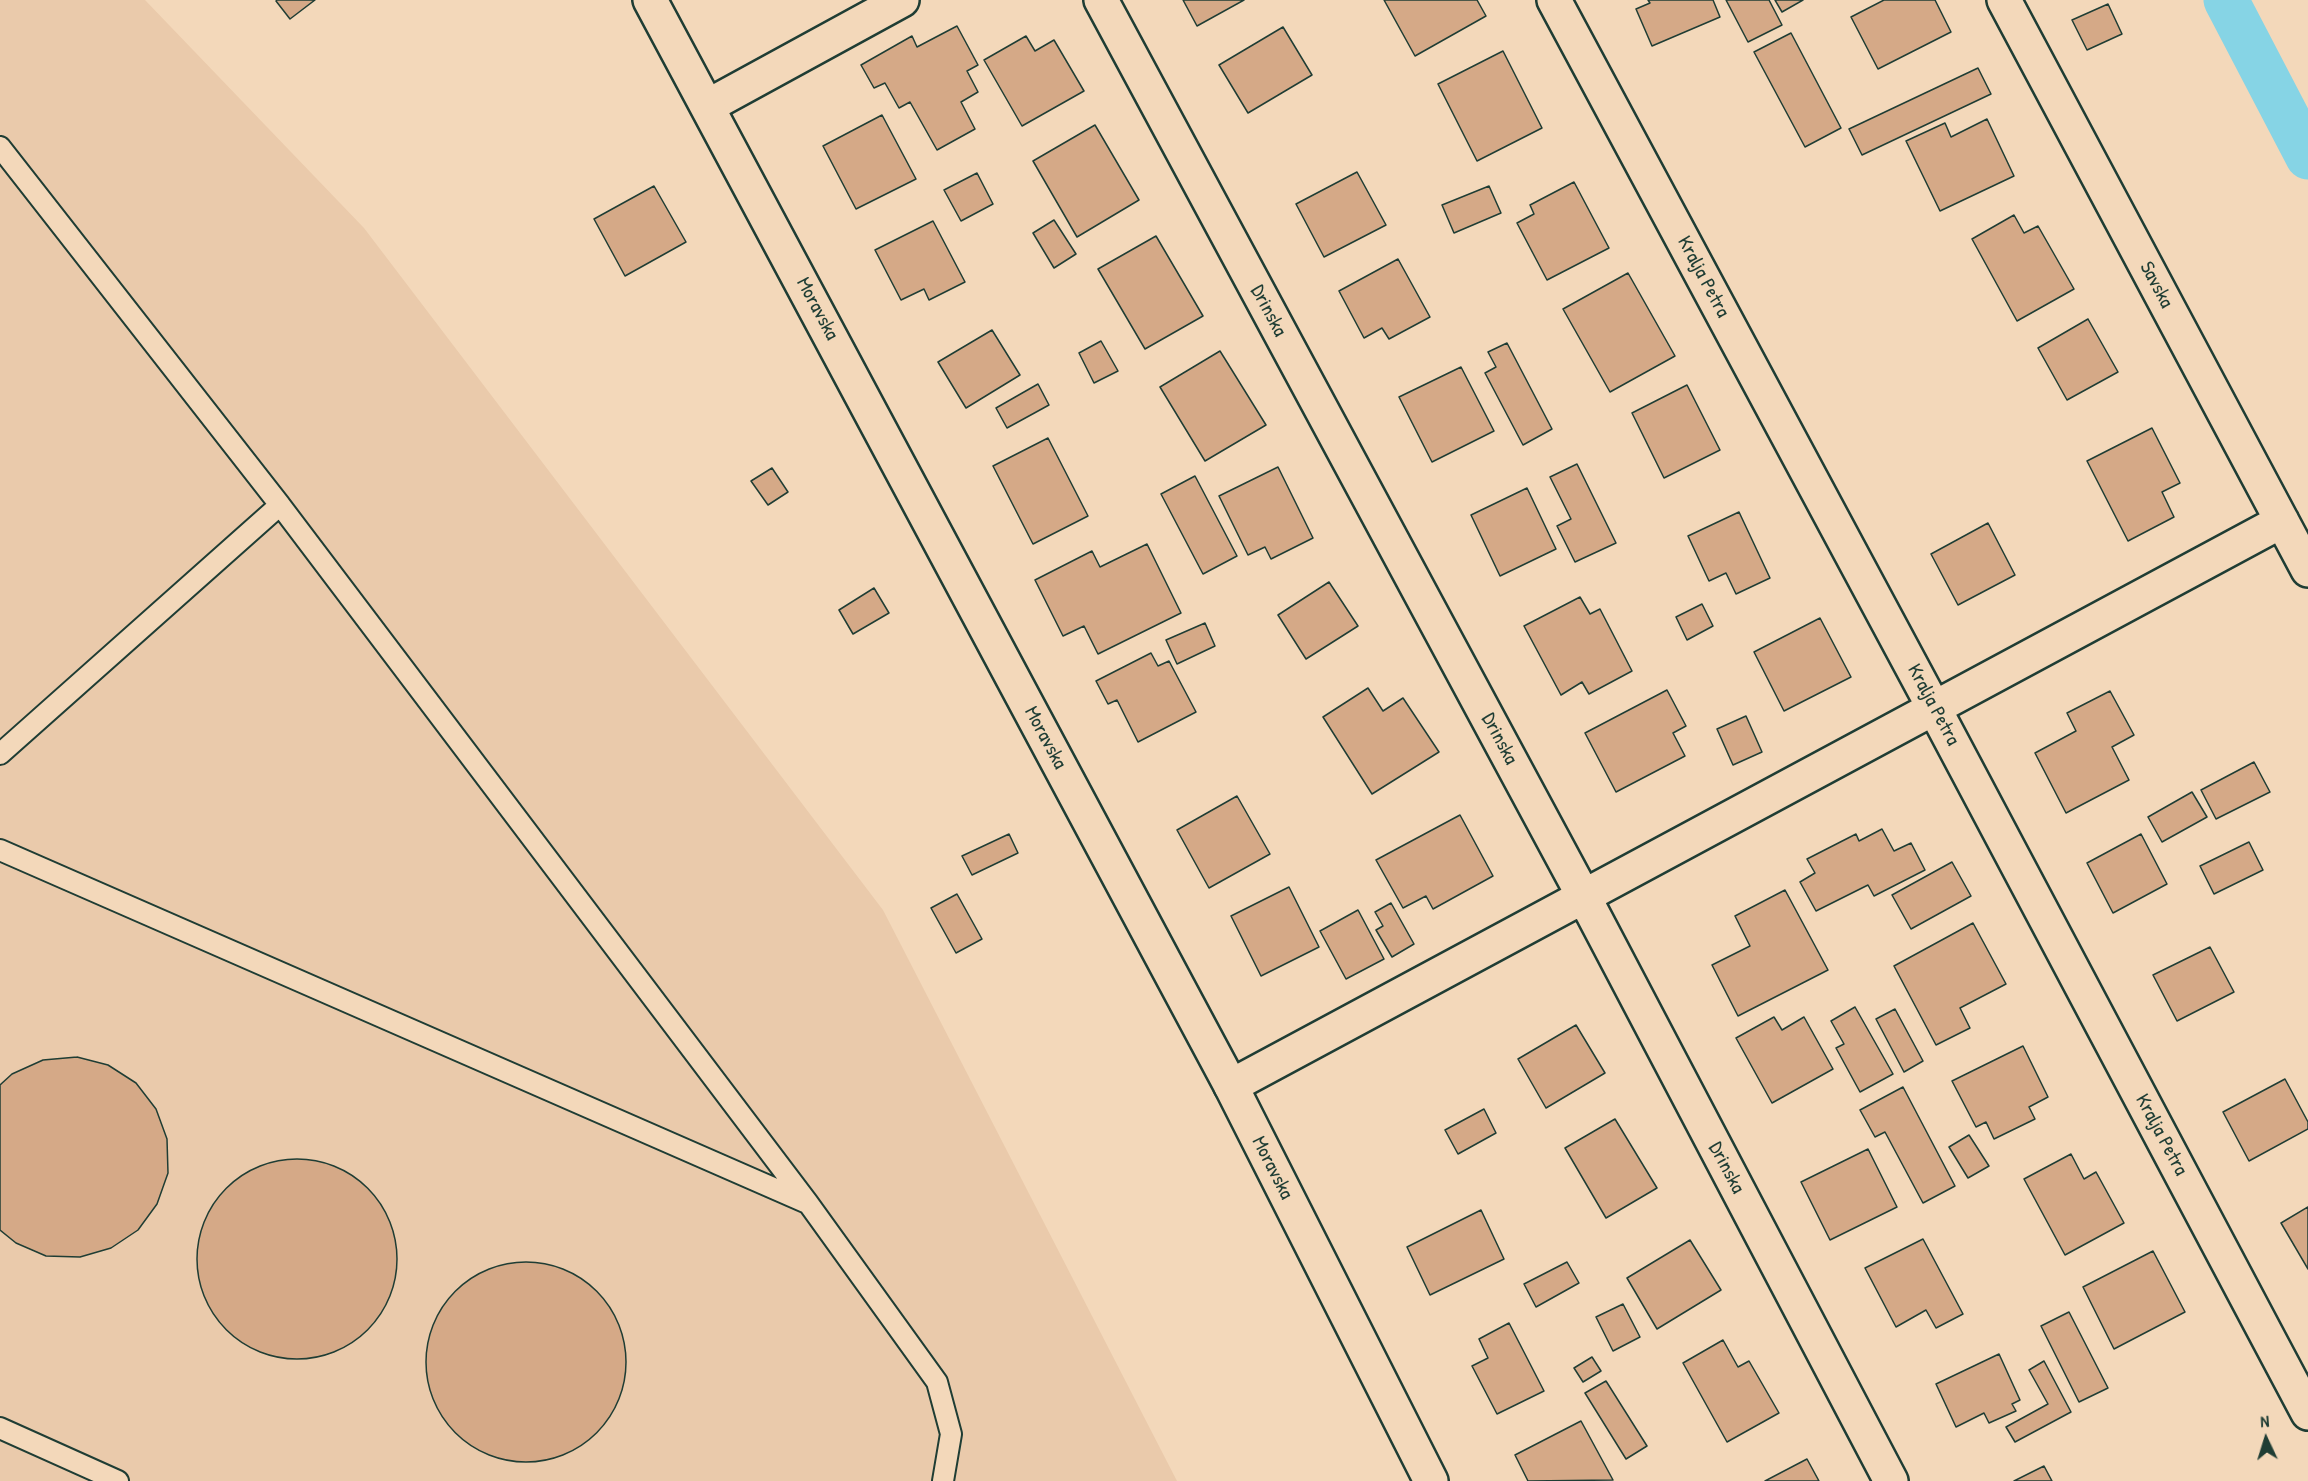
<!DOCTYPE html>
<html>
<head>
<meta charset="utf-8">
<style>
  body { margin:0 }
  #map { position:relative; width:2308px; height:1481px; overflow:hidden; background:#f3d8ba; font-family:"Patrick Hand",sans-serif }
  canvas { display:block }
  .north { position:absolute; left:2236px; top:1409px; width:60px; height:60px; -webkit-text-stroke:4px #f3d8ba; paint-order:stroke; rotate:356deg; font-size:16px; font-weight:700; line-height:24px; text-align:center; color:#1f3d34 }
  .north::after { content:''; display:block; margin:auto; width:21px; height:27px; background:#1f3d34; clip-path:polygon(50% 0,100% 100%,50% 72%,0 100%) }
</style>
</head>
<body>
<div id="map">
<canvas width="2308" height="1481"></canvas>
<div class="north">N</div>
</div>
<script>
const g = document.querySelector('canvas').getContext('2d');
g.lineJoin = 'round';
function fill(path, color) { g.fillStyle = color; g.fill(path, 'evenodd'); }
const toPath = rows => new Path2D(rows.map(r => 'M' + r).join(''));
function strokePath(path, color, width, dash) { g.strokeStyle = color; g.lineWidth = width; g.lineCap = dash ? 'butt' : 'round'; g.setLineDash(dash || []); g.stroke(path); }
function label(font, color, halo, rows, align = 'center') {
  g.font = font + ' "Patrick Hand",sans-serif'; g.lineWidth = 4.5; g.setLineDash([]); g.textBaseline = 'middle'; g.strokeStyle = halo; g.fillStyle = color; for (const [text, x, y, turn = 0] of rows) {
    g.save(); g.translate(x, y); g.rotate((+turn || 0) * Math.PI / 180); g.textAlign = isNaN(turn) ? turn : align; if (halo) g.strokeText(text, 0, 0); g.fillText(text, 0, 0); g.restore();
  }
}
const built = toPath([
  [0,0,145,0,364,228,883,910,1177,1481,0,1481]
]);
const canal = toPath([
  [2226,0,2308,157]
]);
const building = toPath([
  [277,0,315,0,290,19,276,1,277,0],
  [1183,0,1244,0,1197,26,1183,0],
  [1384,0,1477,0,1486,16,1415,56,1384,0],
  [1648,0,1713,0,1720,17,1652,46,1636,9,1650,3,1648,0],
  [1726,0,1769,0,1782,25,1748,42,1726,0],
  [1775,0,1803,0,1782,12,1775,0],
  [1884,0,1935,0,1951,32,1878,69,1851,17,1884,0],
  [2108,4,2122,34,2087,50,2072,20,2108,4],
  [957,26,978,65,967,71,978,92,961,102,975,129,937,150,910,102,899,108,885,83,874,88,861,65,912,36,917,47,957,26],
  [1283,27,1312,75,1248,113,1219,65,1283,27],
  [1791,33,1841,128,1805,147,1754,52,1791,33],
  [1026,36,1035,51,1054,40,1084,91,1022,126,984,60,1026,36],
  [1503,51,1542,128,1477,161,1438,84,1503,51],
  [1978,68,1991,94,1862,155,1849,129,1978,68],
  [882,115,916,179,856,209,823,146,882,115],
  [1987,119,2014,176,1940,211,1906,141,1945,123,1951,137,1987,119],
  [1095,125,1139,200,1077,237,1033,161,1095,125],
  [1357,172,1386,225,1324,257,1296,204,1357,172],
  [977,173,993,204,961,221,944,190,977,173],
  [1574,182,1609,248,1547,280,1517,223,1534,214,1530,205,1574,182],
  [654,186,686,242,625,276,594,219,654,186],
  [1489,186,1501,213,1454,233,1442,205,1489,186],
  [2014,215,2024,233,2038,226,2074,289,2017,321,1972,239,2014,215],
  [1054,220,1076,254,1054,268,1033,233,1054,220],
  [933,221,965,282,929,300,924,289,901,300,875,250,933,221],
  [1156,236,1203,316,1145,349,1098,269,1156,236],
  [1398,259,1430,317,1389,339,1382,328,1364,338,1339,291,1398,259],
  [1628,273,1675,356,1610,392,1563,309,1628,273],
  [2088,319,2118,372,2067,400,2038,348,2088,319],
  [992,330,1020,375,966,408,938,362,992,330],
  [1101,341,1118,371,1094,383,1079,353,1101,341],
  [1507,343,1552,429,1523,445,1485,373,1496,367,1488,352,1507,343],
  [1220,351,1266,425,1205,461,1160,387,1220,351],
  [1461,367,1494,431,1432,462,1399,397,1461,367],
  [1038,384,1049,405,1007,428,996,408,1038,384],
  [1687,385,1720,450,1664,478,1632,413,1687,385],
  [2152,428,2180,483,2162,492,2174,517,2128,541,2087,461,2152,428],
  [1048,438,1088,516,1033,544,993,466,1048,438],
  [1577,464,1616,543,1575,562,1557,526,1571,519,1550,477,1577,464],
  [1278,467,1313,538,1271,559,1265,547,1248,555,1219,496,1278,467],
  [772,468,788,492,768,505,751,481,772,468],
  [1195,476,1237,556,1203,574,1161,494,1195,476],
  [1527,488,1556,549,1500,576,1471,515,1527,488],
  [1739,512,1770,578,1736,594,1726,573,1709,581,1688,536,1739,512],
  [1988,523,2015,575,1958,605,1931,554,1988,523],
  [1147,544,1181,613,1098,654,1084,626,1063,636,1035,580,1092,551,1100,567,1147,544],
  [1329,582,1358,626,1306,659,1278,615,1329,582],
  [874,588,889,613,853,634,839,610,874,588],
  [1580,597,1590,614,1600,609,1632,671,1589,694,1582,682,1561,695,1524,626,1580,597],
  [1702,604,1713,626,1687,640,1676,617,1702,604],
  [1820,618,1851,677,1784,711,1754,652,1820,618],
  [1205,623,1215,646,1177,664,1166,640,1205,623],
  [1151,653,1158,666,1169,661,1196,712,1138,742,1117,700,1108,704,1096,681,1151,653],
  [1368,688,1383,711,1403,698,1439,752,1372,794,1323,717,1368,688],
  [1667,690,1686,726,1673,733,1685,756,1616,792,1585,733,1667,690],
  [2110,691,2134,735,2112,747,2129,780,2066,813,2035,753,2076,731,2067,713,2110,691],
  [1746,716,1762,752,1733,765,1717,729,1746,716],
  [2254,762,2270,792,2216,819,2201,790,2254,762],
  [2192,792,2207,817,2162,842,2148,817,2192,792],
  [1237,796,1270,854,1209,888,1177,830,1237,796],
  [1460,815,1493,876,1433,909,1426,896,1403,908,1376,860,1460,815],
  [1882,829,1894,851,1911,843,1925,870,1874,896,1868,885,1816,911,1800,882,1815,873,1807,859,1856,834,1859,841,1882,829],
  [1009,834,1018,853,972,875,962,856,1009,834],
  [2141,834,2167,884,2113,913,2087,863,2141,834],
  [2249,842,2263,870,2214,894,2200,866,2249,842],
  [1952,862,1971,896,1911,929,1892,895,1952,862],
  [1289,887,1319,947,1261,976,1231,916,1289,887],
  [1785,890,1828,970,1738,1016,1712,965,1750,946,1735,916,1785,890],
  [957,894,982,939,956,953,931,908,957,894],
  [1391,903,1414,944,1392,957,1376,930,1383,926,1375,912,1391,903],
  [1358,910,1384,959,1346,979,1320,931,1358,910],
  [1973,923,2006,984,1960,1008,1970,1028,1936,1045,1894,966,1973,923],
  [2210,947,2234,992,2177,1021,2153,975,2210,947],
  [1855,1007,1893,1074,1860,1092,1836,1048,1844,1044,1831,1021,1855,1007],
  [1895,1009,1923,1061,1904,1072,1876,1019,1895,1009],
  [1774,1017,1782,1030,1804,1017,1833,1069,1772,1103,1736,1038,1774,1017],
  [1576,1025,1605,1073,1546,1108,1518,1059,1576,1025],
  [2023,1046,2048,1097,2029,1107,2035,1119,1994,1139,1986,1122,1976,1127,1952,1081,2023,1046],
  [77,1057,108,1065,136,1083,156,1109,167,1139,168,1173,157,1204,138,1230,111,1248,80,1257,46,1256,16,1243,0,1230,0,1085,12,1074,43,1060,77,1057],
  [2285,1079,2308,1122,2308,1129,2249,1161,2223,1112,2285,1079],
  [1903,1087,1955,1186,1923,1203,1885,1132,1875,1137,1860,1110,1903,1087],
  [1484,1109,1496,1133,1458,1154,1445,1130,1484,1109],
  [1615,1119,1657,1188,1606,1218,1565,1148,1615,1119],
  [1969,1135,1989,1166,1968,1178,1949,1147,1969,1135],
  [1868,1149,1897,1207,1830,1240,1801,1182,1868,1149],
  [2071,1154,2084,1179,2096,1172,2124,1223,2065,1255,2024,1179,2071,1154],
  '197 1259a100 100 0 1 1 200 0a100 100 0 1 1-200 0Z',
  [2308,1207,2308,1269,2281,1223,2308,1207],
  [1481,1210,1504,1259,1430,1295,1407,1247,1481,1210],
  [1923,1239,1963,1314,1936,1328,1926,1310,1896,1327,1865,1268,1923,1239],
  [1690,1240,1721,1290,1657,1329,1627,1278,1690,1240],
  [2153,1251,2185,1312,2114,1349,2083,1287,2153,1251],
  [1567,1262,1579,1283,1536,1307,1524,1284,1567,1262],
  '426 1362a100 100 0 1 1 200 0a100 100 0 1 1-200 0Z',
  [1623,1304,1640,1337,1613,1351,1596,1317,1623,1304],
  [2069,1312,2108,1388,2079,1402,2041,1326,2069,1312],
  [1509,1323,1544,1391,1497,1414,1472,1366,1488,1358,1479,1339,1509,1323],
  [1723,1340,1738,1367,1749,1361,1779,1413,1727,1442,1683,1363,1723,1340],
  [1999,1354,2020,1400,2012,1404,2016,1411,1989,1423,1984,1413,1956,1427,1936,1384,1999,1354],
  [1592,1357,1601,1371,1583,1382,1574,1368,1592,1357],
  [2044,1361,2071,1412,2015,1442,2006,1427,2048,1404,2029,1370,2044,1361],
  [1606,1381,1647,1446,1626,1459,1585,1393,1606,1381],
  [1581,1421,1613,1480,1528,1481,1515,1455,1581,1421],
  [1807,1459,1819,1481,1765,1481,1807,1459],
  [2044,1466,2052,1481,2014,1481,2044,1466]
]);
const service = toPath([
  [0,147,280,505],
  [0,754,280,505,808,1203,937,1382,951,1434,943,1481],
  [0,850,805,1202],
  [0,1428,118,1481]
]);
const minor = toPath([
  [1101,0,1584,897,1891,1481],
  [1554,0,1934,708,2308,1413],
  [2004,0,2308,570],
  [708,106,902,0],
  [1231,1086,2282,521]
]);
const tertiary = toPath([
  [650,0,1231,1086,1431,1481]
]);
const streetNames = [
  ["Kralja Petra",1703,277,62],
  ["Savska",2156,285,62],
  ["Moravska",817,309,62],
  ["Drinska",1268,311,62],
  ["Kralja Petra",1933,705,62],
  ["Moravska",1045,738,62],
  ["Drinska",1499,739,62],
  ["Kralja Petra",2161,1135,62],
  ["Moravska",1272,1168,63],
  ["Drinska",1726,1168,62]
];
fill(built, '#eacaab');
strokePath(canal, '#86d4e5', 45);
fill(building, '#d5a987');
strokePath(building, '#1f3d34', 1.5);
strokePath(service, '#1f3d34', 24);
strokePath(minor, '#1f3d34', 38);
strokePath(tertiary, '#1f3d34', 38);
strokePath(service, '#f3d8ba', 20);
strokePath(minor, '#f3d8ba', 33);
strokePath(tertiary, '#f3d8ba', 33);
label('20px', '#1f3d34', '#f3d8ba', streetNames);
</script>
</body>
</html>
